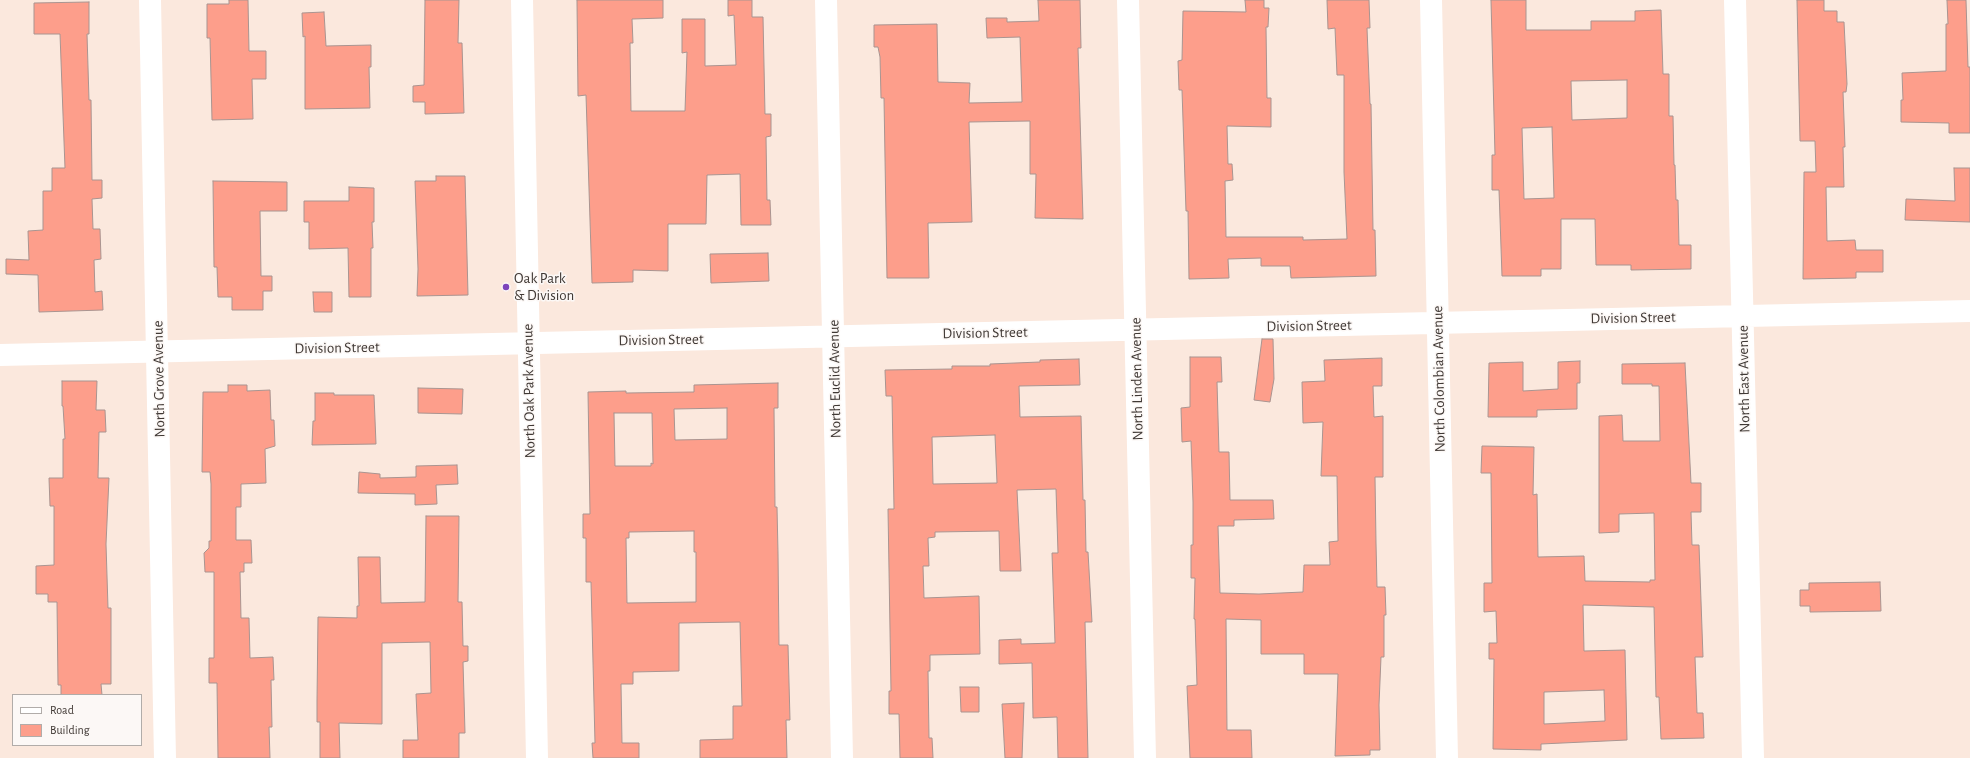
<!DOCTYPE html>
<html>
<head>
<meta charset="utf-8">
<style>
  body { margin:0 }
  #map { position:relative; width:1970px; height:758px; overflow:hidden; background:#fbe8dd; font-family:"Alegreya Sans",sans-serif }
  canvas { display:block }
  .legend { position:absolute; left:12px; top:694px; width:130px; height:52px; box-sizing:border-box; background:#fcf8f6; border:1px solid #b1aca9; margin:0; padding:5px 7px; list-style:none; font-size:12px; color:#403935 }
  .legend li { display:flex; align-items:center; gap:8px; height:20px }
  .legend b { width:20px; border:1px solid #b1aca9 }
</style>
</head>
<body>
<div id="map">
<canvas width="1970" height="758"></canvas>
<ul class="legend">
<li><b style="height:5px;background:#fff"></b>Road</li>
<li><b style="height:11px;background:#fd9e8b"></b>Building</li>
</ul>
</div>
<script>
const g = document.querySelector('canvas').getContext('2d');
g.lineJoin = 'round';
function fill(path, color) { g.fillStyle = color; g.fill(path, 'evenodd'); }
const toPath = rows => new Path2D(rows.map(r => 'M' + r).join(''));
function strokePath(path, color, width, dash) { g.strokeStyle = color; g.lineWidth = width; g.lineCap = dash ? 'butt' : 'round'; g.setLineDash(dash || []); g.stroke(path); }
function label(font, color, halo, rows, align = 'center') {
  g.font = font + ' "Alegreya Sans",sans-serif'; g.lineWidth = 3; g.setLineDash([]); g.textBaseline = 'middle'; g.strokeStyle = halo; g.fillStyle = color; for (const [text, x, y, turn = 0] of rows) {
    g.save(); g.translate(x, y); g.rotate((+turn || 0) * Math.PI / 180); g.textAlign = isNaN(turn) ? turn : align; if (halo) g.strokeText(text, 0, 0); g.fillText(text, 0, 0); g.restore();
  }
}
const building = toPath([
  [229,0,248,0,249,51,266,51,266,79,252,79,253,119,212,120,210,38,207,38,207,4,229,4,229,0],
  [425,0,459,0,458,43,462,43,464,113,425,114,425,102,413,102,413,86,424,85,425,0],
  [577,0,663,0,663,18,632,19,633,43,630,43,631,111,685,111,687,52,682,53,682,19,705,19,705,66,736,65,734,15,728,16,728,0,752,0,752,17,763,17,765,114,771,114,771,136,766,137,767,200,770,200,771,225,741,225,740,174,707,175,706,224,668,224,668,271,633,270,633,282,592,283,586,95,578,96,577,0],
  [1038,0,1080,0,1081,48,1078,48,1083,219,1035,218,1036,174,1030,174,1030,121,969,122,972,222,928,223,929,278,887,278,884,98,881,98,880,57,878,47,874,47,874,25,937,24,938,82,970,83,969,103,1022,102,1020,37,987,38,986,18,1007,18,1007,22,1039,21,1038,0],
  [1245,0,1264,0,1264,8,1269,8,1268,27,1266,27,1267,98,1271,98,1271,127,1227,126,1228,164,1232,164,1233,180,1225,181,1226,237,1303,237,1303,240,1347,239,1344,172,1344,75,1337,75,1335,28,1328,29,1327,0,1369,0,1370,28,1367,28,1370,104,1371,104,1373,230,1375,230,1376,276,1291,278,1290,266,1261,266,1261,258,1228,259,1229,278,1189,279,1188,211,1186,211,1182,90,1179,90,1178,61,1182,60,1183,11,1246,12,1245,0],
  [1491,0,1526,0,1526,30,1591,30,1591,21,1635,21,1635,11,1661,10,1663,74,1669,74,1669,116,1673,116,1674,165,1675,165,1676,200,1678,200,1679,245,1691,245,1691,269,1631,270,1631,265,1596,265,1595,219,1561,219,1561,269,1541,269,1541,276,1502,276,1499,190,1492,190,1492,155,1495,155,1491,0],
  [1627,80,1627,118,1572,120,1571,81,1627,80],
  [1552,127,1554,198,1524,199,1522,128,1552,127],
  [1797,0,1824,0,1824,11,1837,11,1837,22,1844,22,1847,84,1846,92,1843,92,1845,147,1843,147,1844,187,1826,187,1827,241,1855,240,1856,250,1883,250,1883,272,1856,272,1856,278,1803,279,1804,172,1816,172,1815,141,1800,141,1797,0],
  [1947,0,1966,0,1968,67,1970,67,1970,133,1949,133,1949,123,1901,122,1901,100,1903,100,1902,73,1946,71,1946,24,1948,24,1947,0],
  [89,2,89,34,87,34,89,100,91,100,92,180,102,180,102,198,92,199,93,229,100,229,101,259,94,260,95,292,102,291,103,310,39,312,38,275,6,274,6,259,29,260,28,231,43,230,43,191,52,191,52,168,65,168,60,34,34,34,34,3,89,2],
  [324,12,326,46,371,45,371,67,369,67,370,108,305,109,305,36,303,37,302,13,324,12],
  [1954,168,1970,168,1970,222,1905,220,1906,199,1955,201,1954,168],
  [436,176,465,176,468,295,417,296,418,269,415,181,436,181,436,176],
  [213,181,287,182,287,211,260,211,261,276,272,276,272,291,263,291,263,310,232,310,232,297,218,297,217,267,214,267,213,181],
  [349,187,374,188,374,222,372,222,373,248,371,248,371,297,349,297,348,248,309,249,309,222,304,222,304,201,349,201,349,187],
  [768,253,769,281,711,283,710,254,768,253],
  [313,292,332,292,332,312,314,312,313,292],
  [1262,339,1273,339,1274,379,1270,402,1254,400,1262,339],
  [1190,357,1221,357,1222,382,1217,382,1219,452,1229,452,1230,500,1273,500,1274,519,1234,520,1234,526,1218,526,1220,593,1259,594,1303,592,1304,565,1330,565,1329,542,1338,541,1337,476,1321,476,1323,422,1303,423,1302,382,1325,381,1324,360,1382,358,1382,386,1373,386,1374,417,1383,416,1383,477,1375,477,1376,543,1377,587,1385,587,1386,615,1384,615,1384,657,1381,657,1379,705,1380,750,1370,750,1370,755,1335,756,1338,674,1304,674,1304,654,1261,654,1261,620,1226,619,1227,730,1251,730,1252,758,1190,758,1187,686,1197,685,1195,619,1194,619,1195,578,1191,578,1191,545,1193,545,1193,502,1191,441,1182,442,1181,408,1190,407,1190,357],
  [1079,359,1080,385,1019,386,1020,417,1081,416,1083,500,1085,500,1086,552,1088,552,1092,622,1085,622,1088,758,1058,758,1057,717,1033,718,1032,663,999,664,999,640,1021,639,1021,644,1055,643,1052,553,1058,553,1056,489,1017,490,1021,571,1000,571,999,531,935,532,935,537,928,538,929,566,923,566,924,598,979,596,980,654,930,655,930,671,928,671,929,738,932,738,933,758,900,758,899,714,889,714,889,691,891,691,888,509,894,509,892,396,886,396,885,370,952,369,952,366,990,366,990,364,1040,362,1040,360,1079,359],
  [995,435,997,483,933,484,932,437,995,435],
  [1580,361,1580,383,1577,383,1577,409,1537,410,1537,417,1488,417,1489,363,1523,362,1523,391,1558,389,1558,362,1580,361],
  [1685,363,1691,483,1701,483,1701,512,1691,512,1692,545,1699,545,1703,657,1695,657,1697,713,1703,713,1704,738,1661,739,1659,697,1656,697,1654,607,1583,605,1584,651,1625,650,1627,740,1541,744,1541,750,1493,749,1494,659,1489,659,1489,643,1497,643,1496,611,1484,612,1484,583,1492,583,1491,473,1481,473,1482,446,1534,447,1533,495,1537,494,1538,557,1584,556,1585,581,1650,582,1650,580,1655,580,1654,513,1619,514,1619,532,1599,533,1599,416,1622,415,1623,441,1660,441,1659,386,1652,386,1652,384,1622,384,1622,364,1685,363],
  [1604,690,1605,721,1544,724,1544,692,1604,690],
  [62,381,97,381,96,410,105,410,106,432,99,432,98,478,109,478,106,544,108,608,111,608,111,684,101,684,102,695,61,695,61,685,58,685,57,602,48,602,48,594,36,594,36,566,54,565,54,506,50,506,49,478,63,478,63,439,65,439,63,406,62,406,62,381],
  [778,383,778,408,774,408,775,507,777,507,778,553,779,645,788,645,790,720,786,720,787,758,700,758,700,740,733,739,733,706,742,706,740,622,679,623,679,671,633,672,633,684,621,684,622,743,639,743,639,758,593,758,592,743,595,743,591,582,586,582,586,538,583,538,583,514,590,514,588,392,626,391,626,393,694,392,694,385,778,383],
  [727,408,727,439,675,440,674,409,727,408],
  [614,413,652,413,653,464,651,463,651,466,615,466,614,413],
  [694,531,694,552,696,552,696,602,627,603,626,538,629,538,629,532,694,531],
  [228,385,247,385,247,391,270,390,271,420,274,420,275,446,265,449,266,483,241,484,241,507,236,507,236,540,251,540,252,563,244,563,244,572,240,572,241,618,249,618,250,658,273,657,274,680,271,680,272,727,269,727,270,758,218,758,217,683,209,683,209,658,214,658,214,572,205,572,204,553,209,548,209,541,211,541,211,484,210,472,202,472,203,392,228,392,228,385],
  [418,388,463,389,462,414,418,413,418,388],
  [315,393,334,393,334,395,374,395,376,444,312,445,313,421,315,421,315,393],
  [457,465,458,484,436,485,437,504,415,505,415,494,358,493,359,472,380,474,380,478,416,477,416,466,457,465],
  [426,516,459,516,458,602,462,602,463,646,468,646,468,661,463,662,465,733,459,733,459,758,403,758,403,740,418,740,416,694,431,693,430,642,382,643,382,724,339,723,340,758,320,758,320,722,317,722,317,701,318,617,357,618,357,606,359,606,358,557,380,557,381,603,425,602,426,516],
  [1880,582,1881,611,1810,612,1810,606,1800,606,1800,590,1809,590,1809,583,1880,582],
  [960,687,979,687,979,712,961,712,960,687],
  [1024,703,1022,758,1005,758,1002,704,1024,703]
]);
const minor = toPath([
  [150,0,165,758],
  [522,0,537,758],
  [826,0,842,758],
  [1128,0,1145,758],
  [1431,0,1447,758],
  [1735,0,1753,758],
  [0,355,1970,311]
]);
const markers = [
  [506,287,4,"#7d44bb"]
];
const poiNames = [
  ["Oak Park",514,278],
  ["& Division",514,295]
];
const streetNames = [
  ["Division Street",1633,318,-1],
  ["Division Street",1309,326,-1],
  ["Division Street",985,333,-1],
  ["Division Street",661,340,-1],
  ["Division Street",337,348,-1],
  ["North Grove Avenue",159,379,-91],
  ["North Euclid Avenue",835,379,-91],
  ["North Linden Avenue",1137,379,-91],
  ["North Colombian Avenue",1439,379,-91],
  ["North East Avenue",1744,379,-91],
  ["North Oak Park Avenue",529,391,-91]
];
fill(building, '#fd9e8b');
strokePath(building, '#a99490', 1);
strokePath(minor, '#fff', 22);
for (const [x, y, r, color] of markers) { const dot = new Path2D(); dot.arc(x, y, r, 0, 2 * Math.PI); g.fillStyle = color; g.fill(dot); strokePath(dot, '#fcf8f6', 1.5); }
label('15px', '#403935', '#fcf8f6', poiNames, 'left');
label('15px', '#403935', '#fcf8f6', streetNames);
</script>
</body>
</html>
